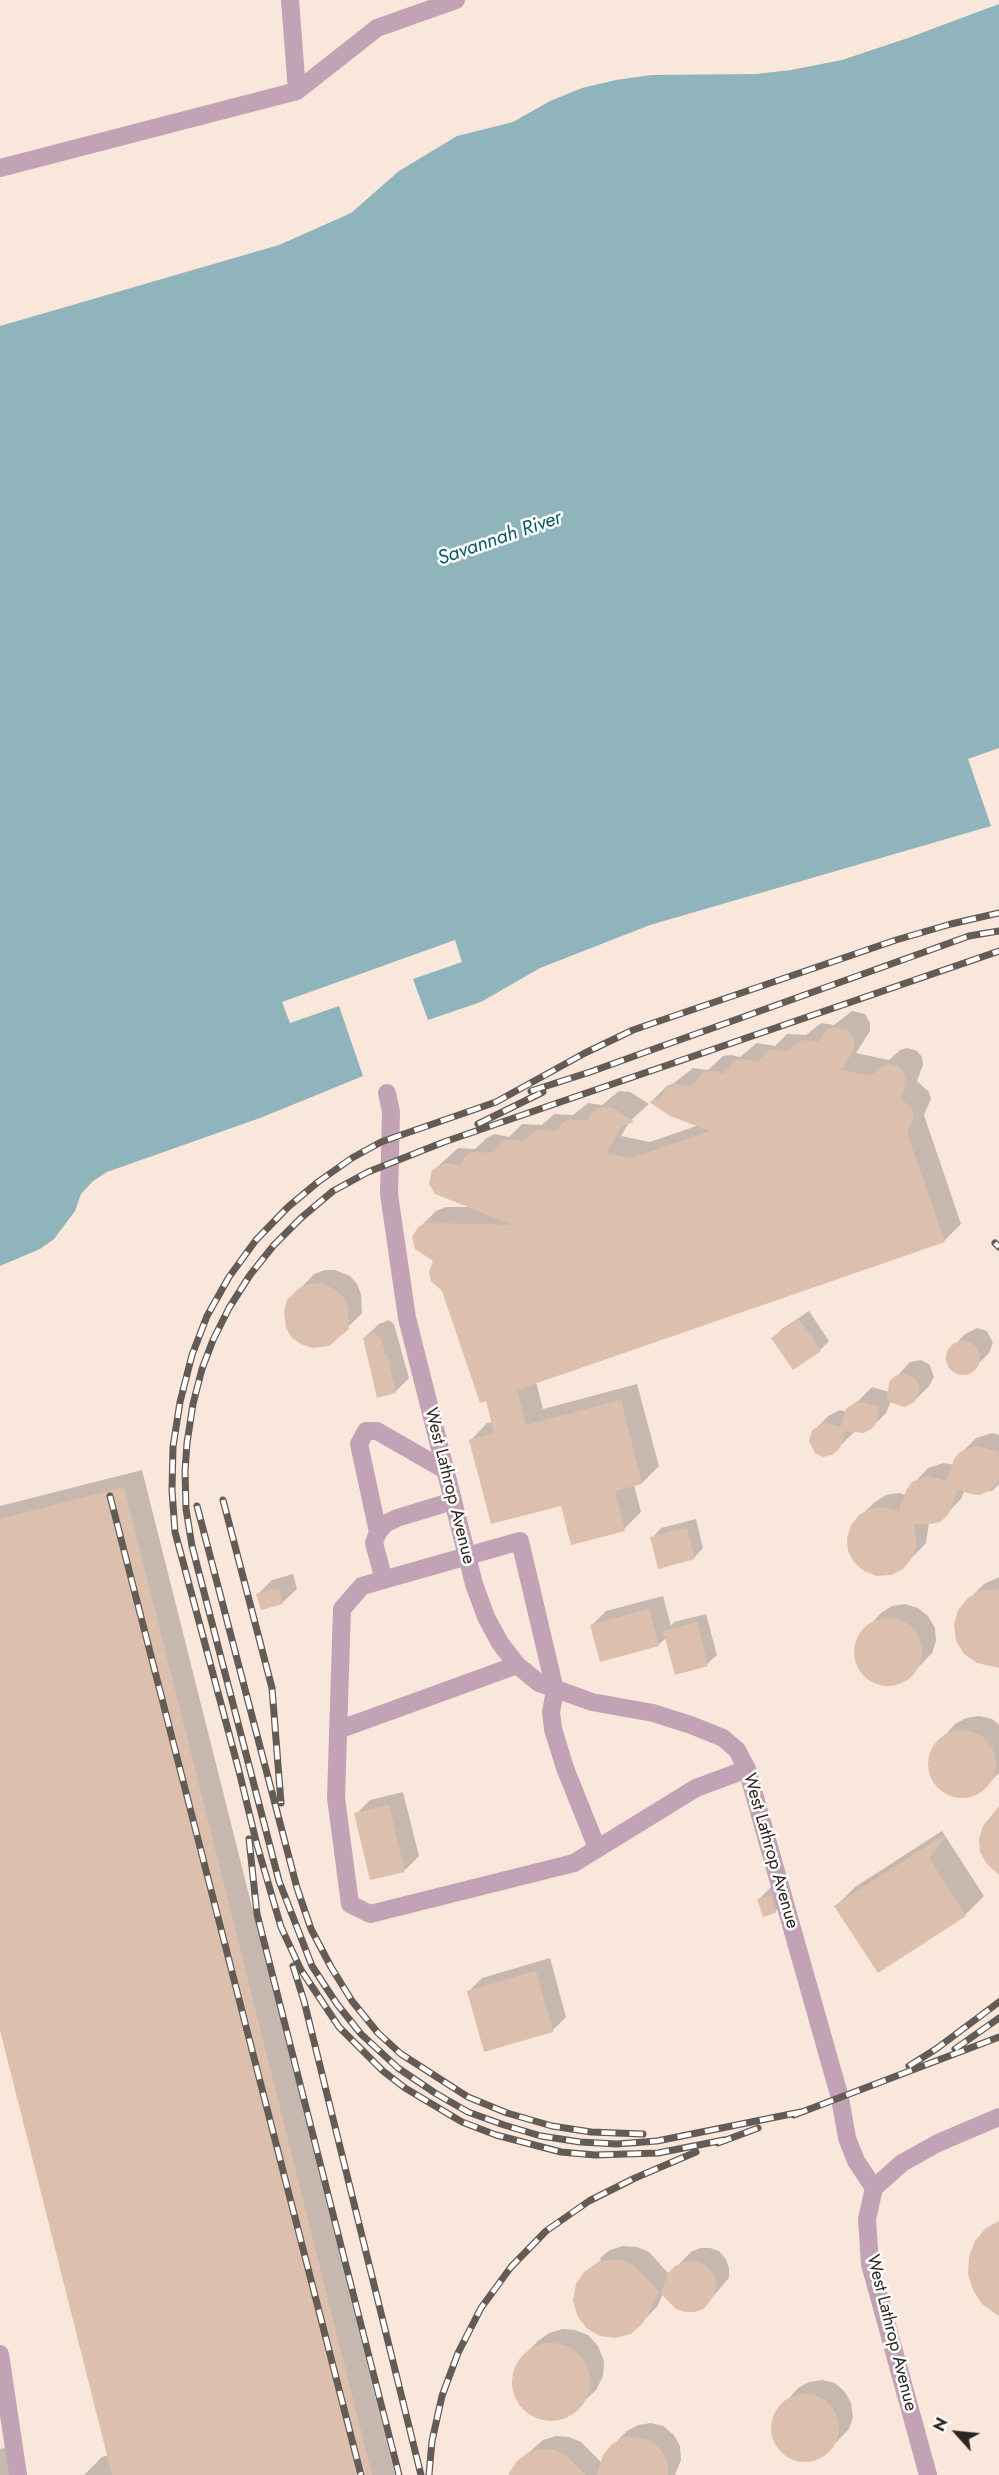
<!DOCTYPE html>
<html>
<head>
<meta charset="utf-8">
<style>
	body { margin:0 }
	#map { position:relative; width:999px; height:2475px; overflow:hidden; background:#f9e7db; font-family:Jost,sans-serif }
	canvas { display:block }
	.north { position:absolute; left:927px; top:2403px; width:60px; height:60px; -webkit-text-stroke:4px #fff; paint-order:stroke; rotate:297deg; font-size:16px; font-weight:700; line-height:24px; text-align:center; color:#2c2622 }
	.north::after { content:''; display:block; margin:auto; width:21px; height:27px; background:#2c2622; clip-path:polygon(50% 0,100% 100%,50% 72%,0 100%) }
</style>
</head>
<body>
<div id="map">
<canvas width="999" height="2475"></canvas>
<div class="north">N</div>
</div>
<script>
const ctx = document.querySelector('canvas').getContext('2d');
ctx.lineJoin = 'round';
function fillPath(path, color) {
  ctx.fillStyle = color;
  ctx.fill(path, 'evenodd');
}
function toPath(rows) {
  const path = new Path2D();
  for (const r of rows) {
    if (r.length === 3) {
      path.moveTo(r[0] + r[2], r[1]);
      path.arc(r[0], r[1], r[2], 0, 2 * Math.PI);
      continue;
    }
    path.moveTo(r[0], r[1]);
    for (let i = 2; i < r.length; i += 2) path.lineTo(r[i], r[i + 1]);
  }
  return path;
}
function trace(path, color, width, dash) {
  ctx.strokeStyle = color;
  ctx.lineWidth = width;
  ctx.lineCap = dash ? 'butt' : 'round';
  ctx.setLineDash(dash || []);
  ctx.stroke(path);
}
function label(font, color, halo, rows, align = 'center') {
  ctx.font = font + ' Jost,sans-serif';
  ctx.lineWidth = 5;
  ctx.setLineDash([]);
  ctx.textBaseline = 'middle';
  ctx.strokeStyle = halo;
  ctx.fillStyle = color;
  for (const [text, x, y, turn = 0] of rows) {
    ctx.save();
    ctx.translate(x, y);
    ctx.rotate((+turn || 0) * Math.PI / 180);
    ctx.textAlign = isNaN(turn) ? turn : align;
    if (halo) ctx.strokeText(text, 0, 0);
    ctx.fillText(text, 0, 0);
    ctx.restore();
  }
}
fillPath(toPath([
	[999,4,999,748,968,759,991,826,650,925,540,968,481,1002,428,1020,413,979,462,962,455,940,282,1002,290,1023,339,1006,363,1076,260,1118,107,1172,93,1181,81,1194,75,1211,54,1239,40,1249,0,1266,0,326,279,245,351,213,399,171,457,136,513,122,550,101,582,88,616,80,651,75,756,74,791,70,842,60,908,38]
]), '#8fb4bb');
fillPath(toPath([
	[852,1011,865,1014,870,1023,870,1031,856,1053,889,1060,900,1050,907,1048,917,1051,922,1057,923,1065,917,1081,929,1092,931,1099,924,1115,961,1224,944,1241,536,1382,543,1409,637,1384,659,1466,642,1483,634,1485,641,1512,624,1529,562,1504,471,1440,487,1423,493,1422,487,1399,434,1260,419,1228,436,1211,446,1207,472,1207,433,1171,458,1148,475,1149,488,1137,495,1134,509,1137,522,1124,542,1125,554,1114,573,1115,588,1103,602,1105,619,1091,630,1092,649,1104,630,1121,621,1136,650,1142,699,1125,651,1102,667,1086,674,1083,693,1068,708,1070,723,1056,731,1055,740,1057,757,1043,775,1046,787,1034,806,1035,821,1023,834,1025],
	[325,1270,335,1270,350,1276,357,1284,361,1294,362,1313,348,1327,300,1289,314,1274],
	[809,1311,829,1341,820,1350,773,1338,782,1329],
	[389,1320,394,1324,409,1378,395,1392,364,1338,379,1324],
	[977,1328,987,1331,993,1343,989,1353,975,1367,963,1373,953,1370,947,1359,951,1349,965,1334],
	[921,1360,930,1365,934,1377,929,1386,914,1401,891,1401,886,1413,871,1428,854,1432,839,1447,814,1431,828,1416,840,1410,847,1412,872,1387,889,1392,896,1377,910,1362],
	[992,1433,999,1435,999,1484,992,1491,965,1490,961,1499,947,1513,929,1523,926,1543,902,1568,860,1516,875,1502,886,1495,899,1493,906,1495,914,1483,928,1468,944,1463,954,1465,961,1453,976,1438],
	[142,1470,395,2475,84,2475,102,2457,109,2455,0,2024,0,1506],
	[696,1519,703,1548,694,1558,652,1538,661,1528],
	[293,1574,297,1589,282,1603,258,1594,272,1580],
	[999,1577,999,1663,969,1599,984,1584],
	[663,1596,671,1626,674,1622,706,1614,717,1655,707,1664,667,1637,658,1645,592,1625,606,1611],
	[905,1604,918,1608,928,1616,935,1628,936,1641,932,1653,908,1678,897,1684,884,1685,871,1681,862,1672,856,1661,855,1649,859,1637,881,1613,892,1606],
	[979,1716,992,1719,999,1725,999,1773,982,1790,970,1796,957,1797,945,1792,935,1784,930,1773,929,1760,933,1749,955,1724,966,1718],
	[403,1792,419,1856,405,1870,356,1814,370,1800],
	[942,1831,984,1896,965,1915,836,1906,855,1887],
	[773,1885,789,1898,775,1912,759,1899],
	[550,1958,566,2017,552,2031,468,1992,482,1978],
	[623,2246,637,2247,649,2252,669,2274,691,2252,700,2248,710,2248,719,2251,726,2259,729,2268,729,2278,703,2308,663,2294,657,2307,642,2322,585,2273,601,2260,600,2258,610,2250],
	[562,2329,575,2330,588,2335,598,2346,604,2361,603,2376,596,2390,569,2415,554,2420,539,2418,526,2410,517,2398,513,2383,516,2367,523,2356,538,2341,549,2333],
	[822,2380,835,2383,845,2392,851,2403,853,2417,849,2429,825,2454,813,2460,800,2461,788,2457,778,2448,773,2437,772,2425,776,2413,798,2388,809,2382],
	[651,2423,663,2426,674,2435,680,2446,681,2460,675,2475,510,2475,517,2463,543,2440,556,2436,569,2437,581,2442,602,2463,612,2446,627,2431,638,2425],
	[7,2447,14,2475,0,2475,0,2449]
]), '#0003');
fillPath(toPath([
	[834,1027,848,1030,854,1040,854,1049,841,1070,871,1076,881,1067,889,1064,898,1066,904,1072,906,1083,901,1099,912,1109,914,1117,907,1133,945,1242,517,1390,526,1425,621,1400,642,1484,615,1491,625,1531,571,1545,561,1506,491,1524,469,1440,494,1433,486,1401,480,1403,442,1291,431,1281,429,1272,433,1261,415,1249,412,1237,418,1227,425,1223,514,1225,435,1194,429,1184,432,1170,445,1163,460,1166,465,1157,472,1152,492,1153,504,1140,524,1141,536,1130,556,1131,562,1123,570,1119,587,1121,591,1113,601,1107,613,1108,634,1122,622,1126,606,1153,632,1158,710,1131,670,1116,649,1102,661,1098,667,1088,675,1084,691,1087,704,1072,713,1071,724,1074,732,1064,739,1059,757,1062,769,1050,787,1051,803,1040,818,1042,826,1031],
	[321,1283,336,1290,344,1298,348,1308,349,1329,329,1346,312,1348,301,1344,292,1338,286,1328,284,1311,287,1300,299,1288,309,1284],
	[799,1319,821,1351,793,1370,771,1338],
	[374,1333,381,1338,385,1354,387,1354,396,1393,377,1398,363,1338],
	[963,1358,17],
	[903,1373,916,1379,920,1389,915,1402,904,1407,887,1401,889,1382,895,1376],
	[857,1401,878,1406,877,1419,874,1427,864,1433,845,1431,840,1448,832,1455,823,1457,815,1453,809,1441,812,1430,825,1423,841,1427,846,1409],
	[977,1446,999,1452,999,1481,987,1492,979,1495,970,1494,958,1489,948,1515,940,1522,931,1524,914,1524,916,1545,912,1558,903,1569,891,1575,877,1576,864,1571,854,1562,848,1551,847,1538,851,1525,859,1515,870,1509,884,1507,899,1511,907,1489,912,1482,929,1476,947,1481,954,1459,960,1452],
	[124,1487,372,2475,112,2475,0,2030,0,1519],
	[687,1528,695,1559,658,1569,650,1537],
	[279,1588,283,1604,261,1610,256,1594],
	[999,1589,999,1668,977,1663,964,1654,956,1641,954,1625,958,1610,968,1598,981,1591],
	[649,1609,659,1646,600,1662,590,1625],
	[888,1652,34],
	[697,1622,708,1666,675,1675,663,1631],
	[962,1764,34],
	[389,1805,405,1872,370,1880,354,1813],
	[999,1806,999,1875,986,1863,980,1852,979,1839,983,1826],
	[944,1835,946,1837,929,1858,966,1916,878,1973,834,1906],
	[771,1895,776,1913,763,1917,757,1899],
	[536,1971,553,2032,484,2052,467,1991],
	[999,2221,999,2316,982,2304,973,2290,968,2274,969,2257,975,2241,986,2228],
	[608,2260,622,2260,635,2266,659,2292,643,2323,631,2334,615,2338,600,2336,586,2328,577,2315,573,2300,576,2284,584,2272,595,2264],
	[695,2261,705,2265,713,2273,716,2283,715,2294,704,2309,695,2312,685,2312,676,2309,661,2294,668,2273,675,2266,684,2262],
	[551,2382,39],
	[805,2428,34],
	[636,2437,649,2440,660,2449,667,2461,668,2475,597,2475,603,2455,611,2445,622,2438],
	[541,2449,554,2450,567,2456,586,2475,508,2475,516,2462,527,2453]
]), '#dcc0ad');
trace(toPath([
	[297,91,377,28,456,0],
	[0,168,297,91,290,0],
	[387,1093,391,1112,389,1194,407,1318,474,1584,486,1617,500,1643,517,1665,539,1683,592,1702,653,1713,691,1725,723,1738,737,1750,747,1769,840,2098,847,2138,856,2161,874,2188,867,2219,870,2264,928,2475],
	[378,1532,359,1444,366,1431,377,1431,445,1470],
	[384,1580,374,1543,378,1532,385,1524,397,1518,453,1501],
	[338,1730,517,1665],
	[597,1848,565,1768,553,1729,551,1712,555,1690,520,1541,362,1586,342,1609,336,1798,350,1904,370,1914,574,1863,696,1788,747,1769],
	[874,2188,902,2163,938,2143,999,2117],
	[0,2354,18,2475]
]), '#c2a2b5', 18);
const rail = toPath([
	[531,1091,590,1072,969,936,999,931],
	[478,1124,543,1092],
	[995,1243,999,1247],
	[110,1496,361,2475],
	[223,1500,272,1688,281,1803],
	[197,1506,297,1888,311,1929,331,1967,352,2001,378,2033,401,2054,468,2097,507,2113,552,2126,591,2132,643,2134],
	[249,1839,257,1914,399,2475],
	[293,1966,304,2001,421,2475],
	[955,2049,999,2018],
	[909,2066,936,2049,999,2002],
	[801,2112,657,2141,617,2144,580,2142,541,2136,504,2125,468,2112,435,2093,398,2068,361,2034,337,2004,312,1966,279,1881,192,1546,186,1509,185,1471,187,1443,193,1404,202,1369,213,1340,229,1308,250,1275,274,1245,301,1218,333,1191,368,1172,444,1142,999,951],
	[794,2115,999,2037],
	[724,2140,658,2153,595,2155,561,2152,496,2135,462,2122,405,2088,383,2071,339,2027,301,1970,281,1927,257,1845,239,1771,175,1532,172,1490,173,1447,180,1402,192,1355,207,1316,229,1277,256,1240,288,1207,318,1182,352,1158,381,1142,496,1102,585,1053,633,1030,896,940,951,924,999,913],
	[718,2143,758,2128],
	[429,2475,432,2441,442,2396,458,2353,481,2308,511,2267,546,2231,589,2201,635,2178,696,2152]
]);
trace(rail, '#655b55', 7);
trace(rail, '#fff', 4.5, [14]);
label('18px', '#2c2622', '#fff', [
	["West Lathrop Avenue",449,1486,76],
	["West Lathrop Avenue",770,1851,74],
	["West Lathrop Avenue",891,2333,76]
]);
label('italic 20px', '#095a65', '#fff', [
	["Savannah River",500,539,-19]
]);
</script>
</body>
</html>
